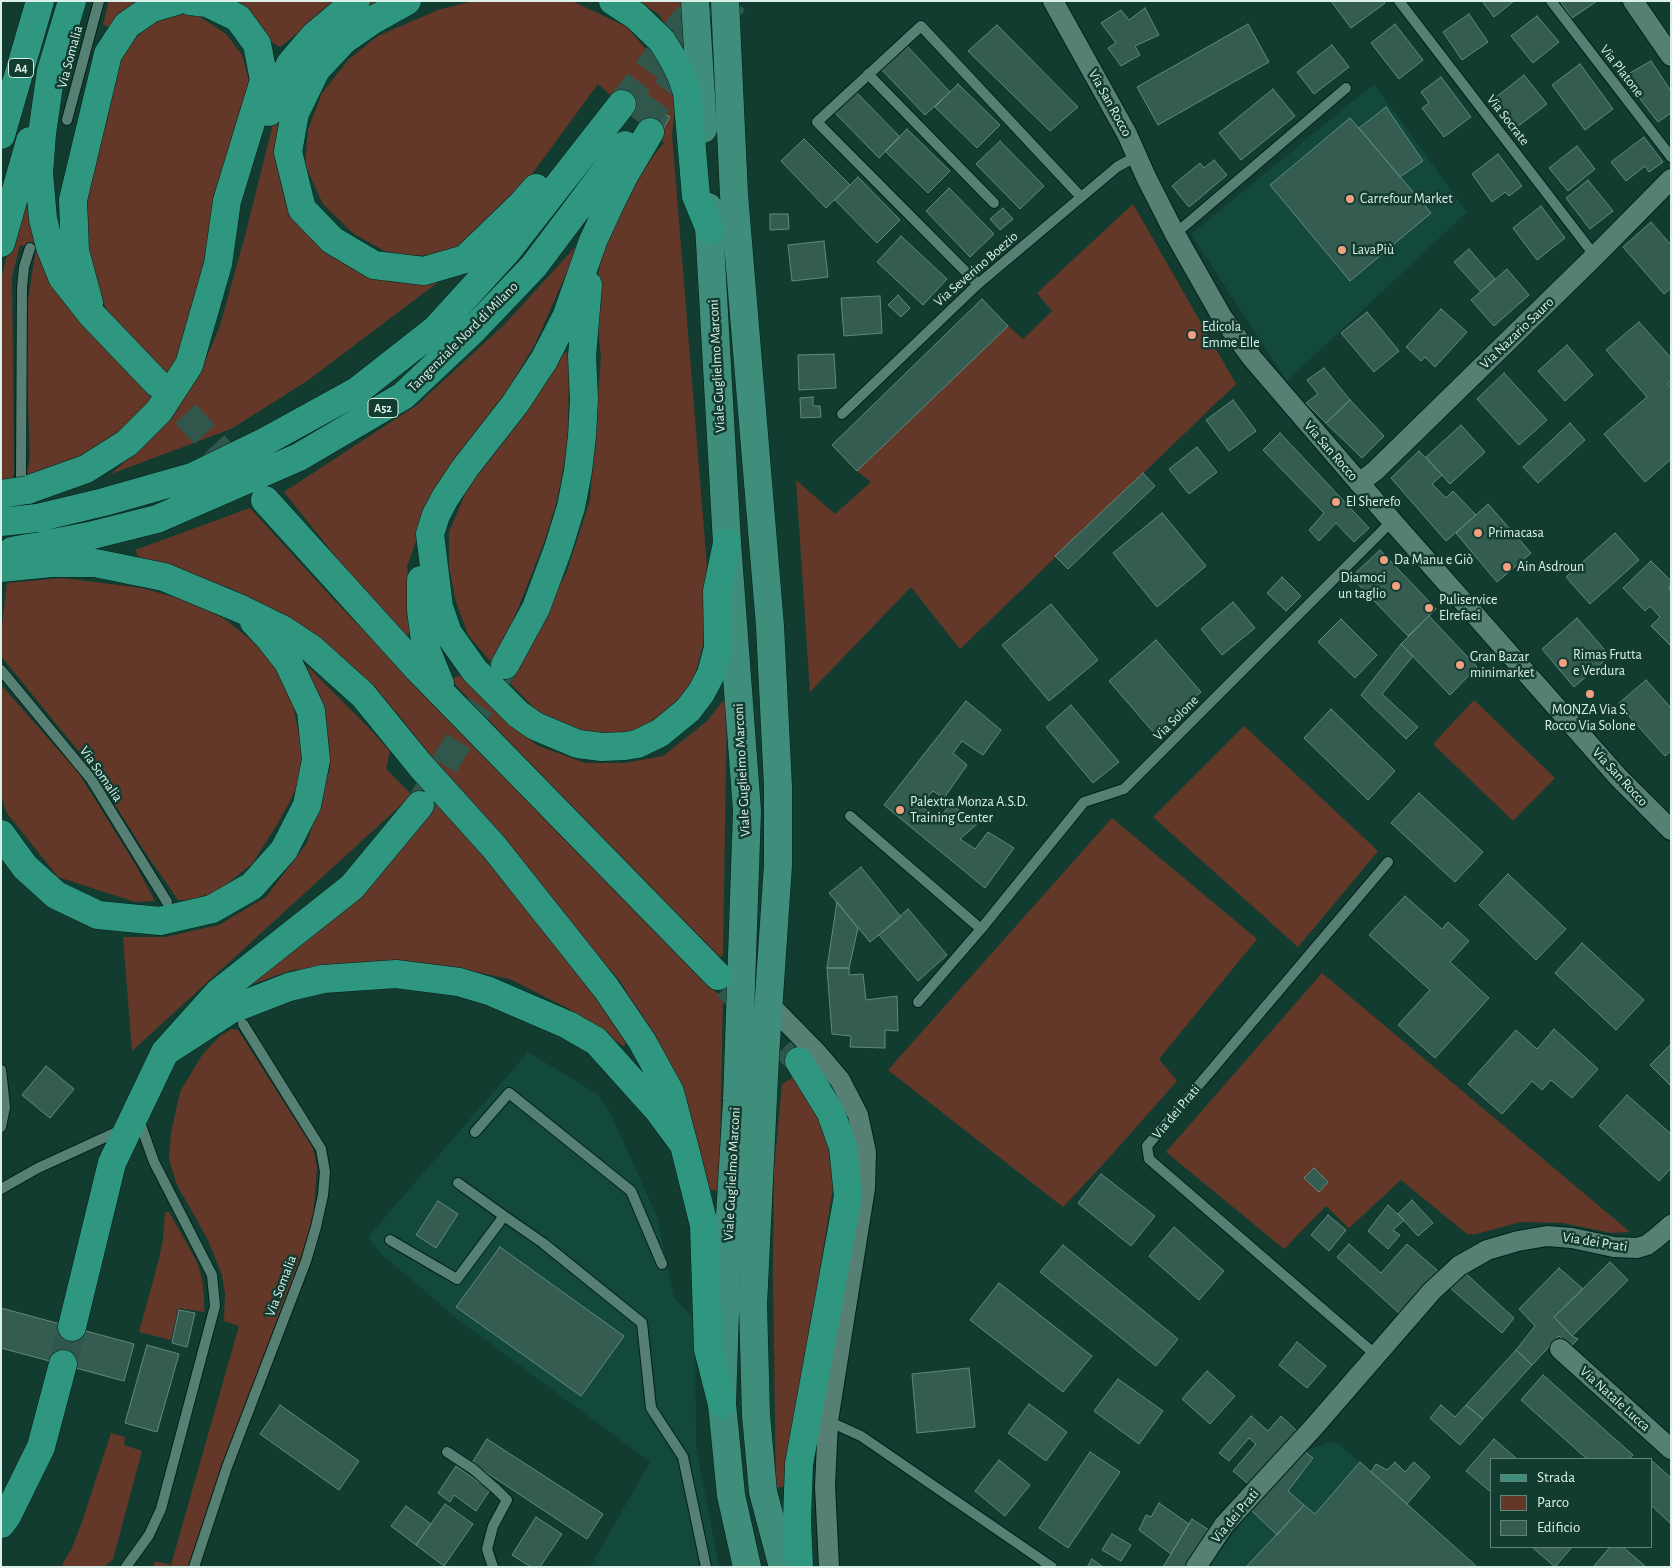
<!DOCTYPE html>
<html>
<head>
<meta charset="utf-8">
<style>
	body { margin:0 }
	#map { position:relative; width:1672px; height:1568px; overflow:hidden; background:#133c31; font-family:"Alegreya Sans",sans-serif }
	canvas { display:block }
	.frame { position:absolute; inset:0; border:2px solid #dbf0e9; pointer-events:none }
	.legend { position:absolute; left:1490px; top:1458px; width:162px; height:90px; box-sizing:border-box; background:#133c31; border:1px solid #63847b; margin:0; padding:6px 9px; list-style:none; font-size:15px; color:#dbf0e9 }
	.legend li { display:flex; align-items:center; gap:10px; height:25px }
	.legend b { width:25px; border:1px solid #63847b }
</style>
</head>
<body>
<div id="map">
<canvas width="1672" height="1568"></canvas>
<div class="frame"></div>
<ul class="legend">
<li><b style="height:6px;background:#3f8e7b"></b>Strada</li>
<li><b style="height:14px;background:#643828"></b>Parco</li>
<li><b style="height:14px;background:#345c51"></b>Edificio</li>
</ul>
</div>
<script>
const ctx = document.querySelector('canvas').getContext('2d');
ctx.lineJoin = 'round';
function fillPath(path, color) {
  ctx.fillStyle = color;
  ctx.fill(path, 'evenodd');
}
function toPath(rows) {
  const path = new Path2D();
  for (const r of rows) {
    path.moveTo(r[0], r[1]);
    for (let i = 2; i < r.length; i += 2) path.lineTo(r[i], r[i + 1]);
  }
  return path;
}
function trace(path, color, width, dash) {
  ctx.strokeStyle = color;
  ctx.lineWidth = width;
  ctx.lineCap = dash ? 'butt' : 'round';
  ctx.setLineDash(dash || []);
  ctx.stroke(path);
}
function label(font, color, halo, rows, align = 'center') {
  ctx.font = font + ' "Alegreya Sans",sans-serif';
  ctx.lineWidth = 5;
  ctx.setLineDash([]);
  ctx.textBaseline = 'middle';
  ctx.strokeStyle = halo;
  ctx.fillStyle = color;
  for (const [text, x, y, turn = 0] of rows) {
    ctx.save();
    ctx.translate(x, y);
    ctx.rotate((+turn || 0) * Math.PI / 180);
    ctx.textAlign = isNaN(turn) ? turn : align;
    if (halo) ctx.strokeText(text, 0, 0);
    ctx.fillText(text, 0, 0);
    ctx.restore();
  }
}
fillPath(toPath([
	[1374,84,1467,212,1287,381,1191,234],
	[528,1052,597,1094,610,1112,657,1217,674,1298,695,1319,696,1447,719,1567,590,1567,650,1462,455,1317,380,1253,368,1237],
	[1335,1441,1360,1462,1477,1567,1208,1567,1251,1510,1304,1451]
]), '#13483c');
fillPath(toPath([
	[109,1,138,1,110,28,103,24],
	[229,1,339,1,280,47,268,40],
	[373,1,394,1,358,21,321,51,290,98,278,144,285,190,303,227,348,263,392,277,437,283,307,381,231,429,111,474,157,432,180,403,200,373,220,326,245,236,273,124,290,79,315,45,362,6],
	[473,1,572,1,627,27,667,74,675,105,672,135,707,567,707,629,693,683,667,715,637,732,594,743,539,713,511,684,567,571,590,500,601,357,595,293,604,242,646,165,664,143,598,84,488,234,455,255,394,256,354,234,323,204,305,165,308,130,322,93,349,59,378,36,438,10],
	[636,1,681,1,684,61,659,14],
	[178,14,197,15,226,34,242,55,251,88,219,218,169,385,122,334,103,303,86,252,83,207,113,85,123,55,134,40,148,26],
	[21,192,29,195,71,309,101,344,157,404,125,434,25,485,30,458,26,341,28,300,36,249,20,245,12,277,14,472,11,486,1,487,1,280],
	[1133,204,1236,384,960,649,911,587,810,692,796,480,835,514,871,482,857,471,1008,326,1023,339,1052,311,1037,293],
	[580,242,536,342,507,391,438,482,407,566,414,632,401,638,284,492,417,405,504,325],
	[569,351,568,443,557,500,545,540,523,596,509,630,492,663,468,635,456,601,449,568,449,532,466,492,483,464,547,379,563,354],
	[250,508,334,600,723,999,719,1191,707,1189,677,1077,620,981,453,786,398,714,308,629,230,588,140,560,135,550],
	[63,578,142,588,184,600,223,618,265,651,291,694,302,750,299,784,278,823,252,864,215,893,188,900,178,900,143,849,89,764,1,656,1,634,7,583],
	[306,665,367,726,390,751,386,769,412,795,132,1051,123,937,165,937,219,925,266,897,307,843,330,768,326,717],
	[461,675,536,745,585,763,625,763,663,756,707,721,727,696,723,956,713,958,450,679],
	[1,685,78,772,135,864,155,901,135,902,58,877,6,812,1,795],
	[1474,700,1555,778,1513,821,1433,744],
	[1244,726,1378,851,1298,947,1153,817],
	[436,800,441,804,497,874,566,955,628,1042,623,1046,569,1009,510,979,447,966,368,962,292,970,236,990,420,818],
	[1112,818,1257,939,1159,1059,1177,1081,1107,1160,1063,1207,888,1070],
	[1322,973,1630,1232,1611,1233,1563,1223,1521,1222,1476,1234,1467,1234,1401,1180,1349,1228,1326,1206,1284,1249,1166,1152],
	[232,1029,238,1030,313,1148,317,1167,313,1219,304,1249,220,1472,192,1567,153,1567,155,1561,171,1565,239,1326,224,1321,225,1294,222,1275,208,1240,177,1185,169,1160,171,1133,180,1092,202,1055,220,1036],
	[795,1076,826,1131,833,1188,802,1379,788,1486,776,1488,773,1273,774,1170,782,1084],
	[165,1212,169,1212,197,1262,202,1279,204,1296,204,1312,178,1308,171,1340,139,1332,159,1259,163,1240],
	[111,1433,125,1437,124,1445,142,1451,113,1559,104,1567,61,1567,72,1548,81,1525]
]), '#643828');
const building = toPath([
	[1331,1,1383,1,1385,3,1351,28,1331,1],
	[1482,1,1514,1,1494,17,1482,1],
	[1560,1,1597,1,1572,18,1560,1],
	[1145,8,1159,35,1135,46,1140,55,1121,66,1108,48,1116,43,1101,23,1121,10,1129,20,1145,8],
	[1469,14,1488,42,1462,60,1443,32,1469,14],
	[1537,16,1559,42,1533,63,1511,36,1537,16],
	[1248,24,1269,62,1158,125,1137,87,1248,24],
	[1395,24,1423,60,1399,79,1371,43,1395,24],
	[997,25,1078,107,1050,131,968,51,997,25],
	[1332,45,1349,67,1314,94,1297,72,1332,45],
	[907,46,950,92,925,115,881,69,907,46],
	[1651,61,1671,91,1671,113,1658,122,1623,77,1651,61],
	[1580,64,1613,109,1585,130,1552,85,1580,64],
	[1524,75,1547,104,1517,127,1495,98,1524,75],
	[1441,77,1471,117,1444,137,1422,108,1429,103,1421,92,1441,77],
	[958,84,1000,125,977,148,935,107,958,84],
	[1273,89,1295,116,1241,160,1219,133,1273,89],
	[856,92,900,137,879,158,835,113,856,92],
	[650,106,670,117,663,129,644,118,650,106],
	[1386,107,1423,161,1400,177,1359,128,1386,107],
	[1350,118,1431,213,1350,281,1270,185,1350,118],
	[907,129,950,171,928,193,885,151,907,129],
	[1644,137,1663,162,1649,172,1645,166,1626,181,1611,162,1644,137],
	[804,139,850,185,826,208,781,161,804,139],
	[1000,141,1044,186,1020,209,976,164,1000,141],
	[1577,146,1595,169,1568,191,1549,168,1577,146],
	[1498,154,1522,186,1509,196,1505,192,1492,202,1472,174,1498,154],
	[1214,160,1227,175,1189,207,1172,186,1200,163,1204,168,1214,160],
	[858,177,900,220,877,243,835,200,858,177],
	[1588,180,1613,211,1590,229,1566,198,1588,180],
	[949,188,994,234,970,257,926,211,949,188],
	[1541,206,1565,238,1537,260,1513,228,1541,206],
	[1003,208,1013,219,1000,230,990,219,1003,208],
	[770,214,788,214,789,229,770,230,770,214],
	[1651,222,1671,245,1671,288,1664,294,1623,247,1651,222],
	[901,236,947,279,923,305,877,262,901,236],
	[824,241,828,277,792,281,788,245,824,241],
	[1469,249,1495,279,1481,292,1454,262,1469,249],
	[1507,269,1529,295,1494,326,1471,300,1507,269],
	[898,295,910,308,901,317,888,305,898,295],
	[880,296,882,333,844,336,841,298,880,296],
	[982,299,1008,326,857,471,832,445,982,299],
	[1441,309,1467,332,1435,367,1425,357,1421,361,1406,347,1441,309],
	[1367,312,1399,351,1374,372,1341,333,1367,312],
	[1639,322,1671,358,1671,381,1667,384,1671,387,1671,459,1645,482,1604,434,1647,397,1606,350,1639,322],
	[1567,345,1593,375,1565,401,1538,371,1567,345],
	[834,354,836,388,799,390,798,355,834,354],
	[1324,368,1350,400,1326,423,1306,403,1318,394,1307,380,1324,368],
	[1504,373,1547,420,1519,445,1477,399,1504,373],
	[813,397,813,406,820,406,821,417,801,418,800,398,813,397],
	[1233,400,1256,431,1229,451,1206,420,1233,400],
	[1350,400,1384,436,1362,458,1326,423,1350,400],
	[1570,423,1585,440,1538,483,1523,467,1570,423],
	[1461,425,1485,452,1450,484,1426,457,1461,425],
	[1280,433,1369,528,1354,542,1336,523,1319,541,1309,530,1324,513,1263,450,1280,433],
	[1197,447,1217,472,1189,494,1169,469,1197,447],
	[1419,451,1442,475,1432,484,1446,498,1453,491,1476,515,1446,541,1391,478,1419,451],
	[1143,473,1155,486,1068,569,1055,556,1143,473],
	[1488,504,1531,553,1497,582,1456,533,1488,504],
	[1162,513,1206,566,1157,607,1113,553,1162,513],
	[1615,533,1639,560,1590,604,1566,577,1615,533],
	[1380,550,1436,609,1408,636,1351,577,1380,550],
	[1651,561,1671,581,1669,589,1671,591,1671,646,1651,626,1660,617,1650,606,1645,611,1623,588,1651,561],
	[1282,577,1301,596,1286,611,1267,593,1282,577],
	[1233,602,1255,628,1222,655,1201,629,1233,602],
	[1051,604,1098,660,1049,701,1002,645,1051,604],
	[1429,616,1477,667,1450,695,1401,644,1429,616],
	[1577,618,1610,656,1574,687,1542,649,1577,618],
	[1341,619,1377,655,1355,678,1318,642,1341,619],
	[1156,640,1201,692,1154,733,1109,681,1156,640],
	[1401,644,1413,656,1382,694,1418,727,1406,739,1361,695,1401,644],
	[1646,680,1671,708,1671,751,1665,756,1618,704,1646,680],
	[966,701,1001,730,983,755,962,741,953,753,967,765,944,798,933,791,920,805,938,819,951,804,977,824,960,839,975,849,988,832,1014,848,985,888,884,805,966,701],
	[1071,705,1119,762,1093,783,1046,727,1071,705],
	[1331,709,1395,771,1368,800,1304,738,1331,709],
	[1419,793,1483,852,1455,882,1391,823,1419,793],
	[861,867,901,917,870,942,829,893,861,867],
	[1508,874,1566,929,1536,960,1479,905,1508,874],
	[1405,896,1442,929,1448,922,1469,941,1450,962,1489,998,1435,1058,1398,1025,1430,990,1369,935,1405,896],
	[837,902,858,928,849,968,827,968,837,902],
	[908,909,947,955,918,981,879,935,908,909],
	[1582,943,1644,1000,1616,1030,1555,973,1582,943],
	[827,968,849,968,849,975,863,974,866,1000,897,996,898,1031,885,1030,885,1048,850,1047,851,1036,832,1034,827,968],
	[1554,1029,1598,1069,1572,1098,1551,1080,1542,1090,1532,1081,1502,1114,1468,1084,1516,1030,1537,1049,1554,1029],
	[1671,1044,1671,1086,1650,1065,1671,1044],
	[46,1066,74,1089,50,1118,22,1095,46,1066],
	[1627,1095,1671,1134,1671,1168,1659,1181,1599,1126,1627,1095],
	[1314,1168,1328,1182,1319,1192,1304,1178,1314,1168],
	[1101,1174,1155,1216,1131,1246,1078,1203,1101,1174],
	[1412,1200,1433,1223,1418,1236,1398,1214,1412,1200],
	[438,1201,458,1214,436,1248,416,1235,438,1201],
	[1388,1205,1404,1220,1393,1230,1400,1235,1388,1249,1368,1231,1388,1205],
	[1328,1215,1346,1230,1329,1251,1311,1235,1328,1215],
	[1174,1227,1224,1271,1199,1300,1149,1256,1174,1227],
	[1349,1244,1381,1273,1407,1244,1438,1271,1400,1314,1337,1257,1349,1244],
	[1063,1245,1178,1339,1156,1366,1040,1272,1063,1245],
	[500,1247,624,1336,581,1396,456,1307,500,1247],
	[1610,1262,1628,1280,1572,1336,1554,1317,1610,1262],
	[1559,1268,1583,1289,1554,1317,1572,1336,1578,1339,1570,1347,1559,1336,1532,1365,1516,1350,1535,1326,1519,1309,1559,1268],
	[1463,1271,1514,1318,1502,1333,1449,1287,1463,1271],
	[999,1283,1092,1356,1063,1392,970,1320,999,1283],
	[1,1308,134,1344,124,1381,1,1348,1,1308],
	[179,1310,195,1313,187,1347,172,1343,179,1310],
	[1297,1342,1326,1366,1307,1388,1279,1365,1297,1342],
	[147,1345,179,1354,157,1432,125,1423,147,1345],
	[1516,1350,1532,1365,1483,1419,1466,1405,1516,1350],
	[969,1368,975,1427,917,1433,912,1374,969,1368],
	[1207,1371,1235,1396,1210,1424,1182,1399,1207,1371],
	[1543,1375,1633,1455,1629,1459,1587,1459,1521,1400,1543,1375],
	[1118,1379,1163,1411,1139,1444,1094,1411,1118,1379],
	[1029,1404,1067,1432,1046,1461,1008,1433,1029,1404],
	[280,1405,359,1461,339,1490,260,1434,280,1405],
	[1441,1405,1455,1417,1466,1405,1483,1419,1460,1445,1430,1418,1441,1405],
	[1251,1416,1268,1431,1281,1416,1298,1432,1252,1487,1233,1471,1256,1444,1249,1438,1229,1461,1219,1453,1251,1416],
	[487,1439,603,1514,587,1539,472,1463,487,1439],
	[1494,1439,1517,1459,1491,1459,1491,1492,1466,1471,1494,1439],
	[1304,1451,1313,1458,1288,1491,1304,1505,1277,1535,1251,1510,1304,1451],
	[1090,1452,1120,1472,1068,1548,1039,1528,1090,1452],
	[999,1460,1030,1485,1005,1516,975,1491,999,1460],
	[1651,1460,1671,1478,1671,1524,1651,1505,1651,1460],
	[1360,1462,1407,1504,1475,1565,1474,1567,1246,1567,1304,1505,1315,1514,1360,1462],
	[1395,1462,1405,1472,1414,1462,1430,1477,1407,1504,1371,1472,1376,1464,1387,1470,1395,1462],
	[456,1466,490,1490,476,1511,454,1495,450,1502,438,1493,456,1466],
	[1159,1503,1189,1524,1171,1554,1139,1530,1146,1515,1151,1517,1159,1503],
	[445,1504,473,1524,444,1566,416,1545,445,1504],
	[406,1506,431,1524,416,1545,391,1526,406,1506],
	[536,1517,562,1534,540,1567,531,1567,512,1555,536,1517],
	[1192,1519,1212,1532,1189,1567,1163,1567,1192,1519],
	[1112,1534,1131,1545,1121,1561,1102,1550,1112,1534],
	[1532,1547,1572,1547,1555,1567,1532,1547],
	[1610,1547,1623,1547,1646,1567,1593,1567,1610,1547],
	[1092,1559,1103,1567,1087,1567,1092,1559]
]);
fillPath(building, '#345c51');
trace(building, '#618a7e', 1);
trace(toPath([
	[622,104,699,1],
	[641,124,734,1],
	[157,383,244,477],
	[422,801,504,667],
	[727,986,799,1061],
	[63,1364,72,1327]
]), '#31574d', 28, [28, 14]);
const lane = toPath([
	[1399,1,1595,256],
	[1551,1,1671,157],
	[868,74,994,203],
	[67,120,99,1],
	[1175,234,1346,88],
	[978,284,817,122,921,26,1081,197],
	[842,414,978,284,1117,167,1137,156],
	[21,476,22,288,24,267,30,248],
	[1,670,91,779,167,902],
	[850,816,981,929],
	[918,1002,981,929,1084,802,1124,789,1392,521],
	[1,1070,5,1107,1,1127],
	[475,1132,509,1093,631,1191,662,1264],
	[458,1183,504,1216],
	[1,1189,38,1168,121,1130],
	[390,1240,457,1279,504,1216,543,1243,642,1323,651,1408,683,1457,706,1567],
	[1377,1356,1149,1159,1147,1146,1388,862],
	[828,1421,861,1436,1052,1567],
	[447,1452,473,1469,497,1490,507,1500,493,1526,487,1549,493,1567],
	[126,1567,149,1535,161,1509,215,1306,212,1275,154,1162,139,1120],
	[194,1567,227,1467,306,1261,316,1227,323,1195,325,1172,321,1149,243,1024]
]);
const street = toPath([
	[1053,1,1127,134,1146,177,1175,234,1222,317,1252,358,1392,521,1619,778,1671,830],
	[1633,1,1671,56],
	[1359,483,1375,471,1595,256,1671,179],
	[770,1005,817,1053,840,1080,858,1115,866,1152,865,1188,828,1421,825,1486,829,1567],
	[1560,1349,1671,1449],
	[1196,1567,1224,1525,1313,1428,1432,1291,1459,1266,1487,1250,1518,1241,1547,1236,1572,1238,1614,1247,1637,1248,1647,1245,1655,1239,1671,1225]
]);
const primary = toPath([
	[695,1,703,129],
	[725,1,734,195,770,626,778,787,778,865,765,1056,753,1305,756,1415,763,1492,783,1567],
	[708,207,727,543,747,811,737,1101,726,1281,722,1404,731,1495,747,1567]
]);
const highway = toPath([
	[72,1,51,71,42,134,39,173,43,219,50,247,62,277,92,315,157,383],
	[407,1,373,20,344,40,316,70,295,113,288,152,302,209,332,240,374,265,424,271,465,259,522,204,536,188],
	[613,1,636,16,662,41,673,59,681,75,687,92,696,196,710,230],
	[269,112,290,64,314,36,356,1],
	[650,132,624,176,611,202,593,241,567,315,544,360,515,404,465,468,445,498,436,515,430,534,439,607,448,633,475,671,518,714,535,726,578,744,602,747,625,746,637,744,660,733,688,710,701,693,711,674,718,648,717,591,727,543],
	[1,135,40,1],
	[1,243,30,141],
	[89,303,75,251,73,200,108,54,127,25,152,8,176,1],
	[27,490,86,469,127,443,159,411,189,365,218,264,227,201,264,80,257,44,238,18,207,3,190,1],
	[265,500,418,669,718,976],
	[37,518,104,502,192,477,266,441,357,391,436,329,507,251,622,104],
	[12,551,89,536,157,519,299,457,403,396,472,331,534,266,625,145],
	[1,568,51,563,95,563,164,577,241,609,282,629,312,649,363,695,420,765,494,847,606,988,642,1041,670,1092,684,1145],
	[421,580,421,610,426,649,440,684],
	[505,665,536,608,558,549,571,507,578,471,582,436,584,399,582,356,588,285],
	[1,834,25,867,56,895,98,915,160,921,212,909,252,886,284,850,307,805,316,760,311,711,288,662,270,639,254,622],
	[165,1052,230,1010,289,987,323,979,396,974,459,982,489,991,568,1025,596,1041,658,1110,684,1145,704,1225,708,1349,722,1404],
	[799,1061,831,1113,843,1147,848,1196,799,1464,797,1520,799,1567],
	[72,1327,112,1163,165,1052,218,993,352,887,420,805],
	[1,1524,7,1516,41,1447,63,1364]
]);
trace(lane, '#02211a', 12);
trace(street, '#02211a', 22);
trace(primary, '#02211a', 29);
trace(highway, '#02211a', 29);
trace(lane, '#578074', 10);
trace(street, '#578074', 20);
trace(primary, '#3f8e7b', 28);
trace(highway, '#2f977f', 28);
const highwayBridge = toPath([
	[1,494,27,490],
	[1,522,37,518]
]);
trace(highwayBridge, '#02211a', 29, []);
trace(highwayBridge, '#2f977f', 28);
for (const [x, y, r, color] of [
	[1350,199,5,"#f3a082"],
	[1342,250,5,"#f3a082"],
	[1192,335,5,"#f3a082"],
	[1336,502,5,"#f3a082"],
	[1478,533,5,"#f3a082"],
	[1384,560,5,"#f3a082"],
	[1507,567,5,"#f3a082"],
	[1396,586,5,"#f3a082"],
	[1429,608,5,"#f3a082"],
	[1563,663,5,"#f3a082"],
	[1460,665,5,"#f3a082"],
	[1590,694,5,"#f3a082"],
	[900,810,5,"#f3a082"]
]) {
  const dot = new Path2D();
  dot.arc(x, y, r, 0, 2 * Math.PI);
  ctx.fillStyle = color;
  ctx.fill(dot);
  trace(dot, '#133c31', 2);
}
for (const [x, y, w] of [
	[21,68,25],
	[383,408,30]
]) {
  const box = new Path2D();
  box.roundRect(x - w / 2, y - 9.5, w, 19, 4);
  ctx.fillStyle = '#133c31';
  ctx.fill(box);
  trace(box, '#dbf0e9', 1);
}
label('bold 12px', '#dbf0e9', null, [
	["A4",21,68],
	["A52",383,408]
]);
label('14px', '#dbf0e9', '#133c31', [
	["Via Somalia",70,57,-75],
	["Via Platone",1622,71,52],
	["Via San Rocco",1110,103,61],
	["Via Socrate",1508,120,52],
	["Via Severino Boezio",976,269,-41],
	["Via Nazario Sauro",1517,333,-44],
	["Tangenziale Nord di Milano",463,337,-45],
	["Viale Guglielmo Marconi",717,366,-93],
	["Via San Rocco",1331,451,49],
	["Via Solone",1176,718,-45],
	["Viale Guglielmo Marconi",742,770,-93],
	["Via Somalia",101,774,55],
	["Via San Rocco",1620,777,47],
	["Via dei Prati",1176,1112,-50],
	["Viale Guglielmo Marconi",732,1174,-87],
	["Via dei Prati",1595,1242,9],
	["Via Somalia",281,1286,-69],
	["Via Natale Lucca",1615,1399,42],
	["Via dei Prati",1235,1516,-50]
]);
label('14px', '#dbf0e9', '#133c31', [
	["Carrefour Market",1360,199],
	["LavaPiù",1352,250],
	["Edicola",1202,327],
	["Emme Elle",1202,343],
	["El Sherefo",1346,502],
	["Primacasa",1488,533],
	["Da Manu e Giò",1394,560],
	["Ain Asdroun",1517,567],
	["Diamoci",1386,578,"right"],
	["un taglio",1386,594,"right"],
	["Puliservice",1439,600],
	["Elrefaei",1439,616],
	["Rimas Frutta",1573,655],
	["e Verdura",1573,671],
	["Gran Bazar",1470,657],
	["minimarket",1470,673],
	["MONZA Via S.",1590,710,"center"],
	["Rocco Via Solone",1590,726,"center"],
	["Palextra Monza A.S.D.",910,802],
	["Training Center",910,818]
], 'left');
</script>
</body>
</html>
